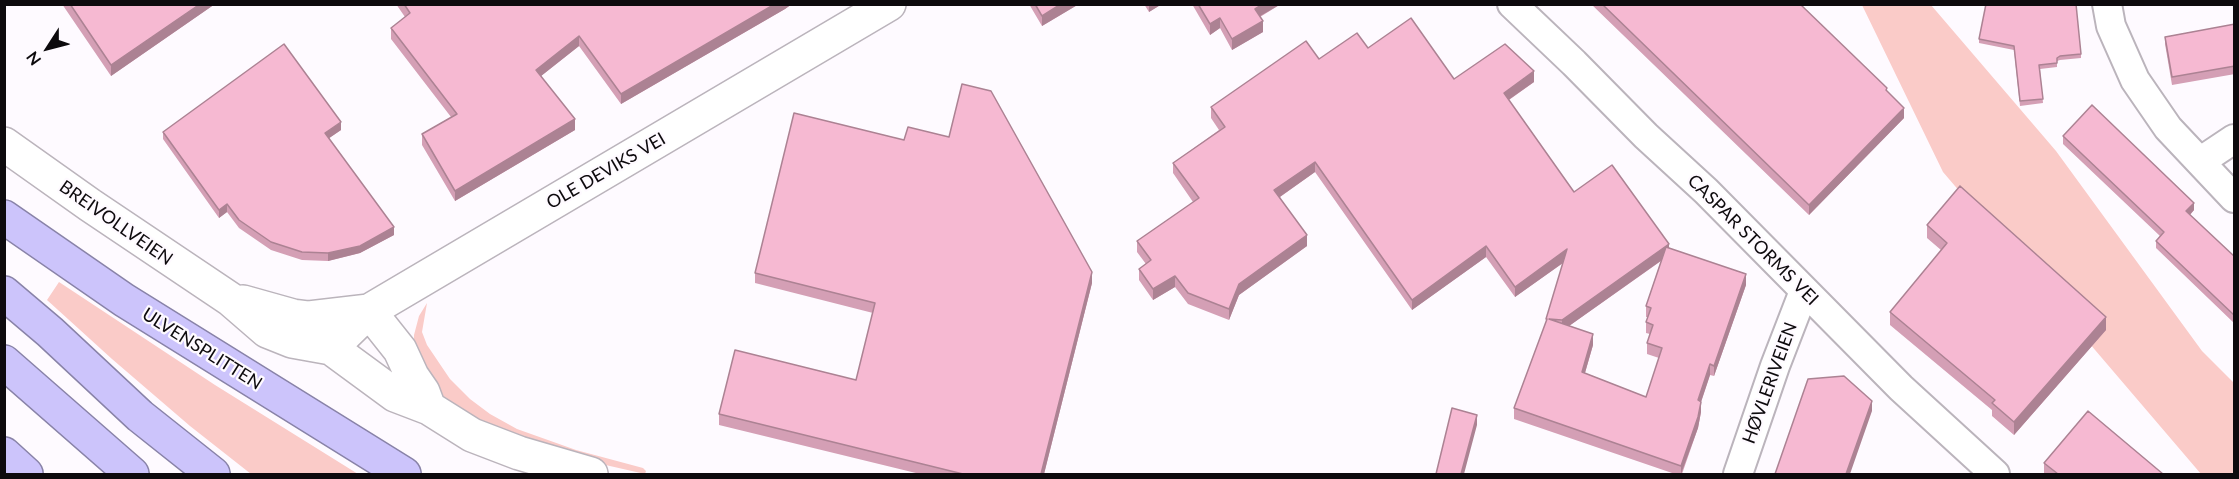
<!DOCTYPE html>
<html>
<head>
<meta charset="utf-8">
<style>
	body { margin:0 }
	#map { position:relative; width:2239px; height:479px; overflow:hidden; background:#fefaff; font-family:Lato,sans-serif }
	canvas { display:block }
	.frame { position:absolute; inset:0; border:6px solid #0d0a0d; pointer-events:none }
	.north { position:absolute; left:18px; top:18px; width:60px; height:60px; -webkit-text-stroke:4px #fefaff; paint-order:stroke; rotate:234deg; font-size:16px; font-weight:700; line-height:24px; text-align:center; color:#0d0a0d }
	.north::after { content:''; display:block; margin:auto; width:21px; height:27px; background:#0d0a0d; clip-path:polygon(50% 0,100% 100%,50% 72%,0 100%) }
</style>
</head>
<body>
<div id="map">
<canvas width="2239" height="479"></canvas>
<div class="frame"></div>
<div class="north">N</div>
</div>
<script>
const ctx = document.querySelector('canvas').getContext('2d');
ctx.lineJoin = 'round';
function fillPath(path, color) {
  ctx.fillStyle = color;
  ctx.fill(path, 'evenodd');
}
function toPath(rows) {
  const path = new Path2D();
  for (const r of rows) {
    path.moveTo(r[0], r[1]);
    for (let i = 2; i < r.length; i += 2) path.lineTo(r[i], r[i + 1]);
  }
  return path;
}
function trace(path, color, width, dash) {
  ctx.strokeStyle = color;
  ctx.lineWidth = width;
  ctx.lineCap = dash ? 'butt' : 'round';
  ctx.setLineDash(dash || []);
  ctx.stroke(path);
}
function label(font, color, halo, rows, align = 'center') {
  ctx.font = font + ' Lato,sans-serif';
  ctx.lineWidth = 4.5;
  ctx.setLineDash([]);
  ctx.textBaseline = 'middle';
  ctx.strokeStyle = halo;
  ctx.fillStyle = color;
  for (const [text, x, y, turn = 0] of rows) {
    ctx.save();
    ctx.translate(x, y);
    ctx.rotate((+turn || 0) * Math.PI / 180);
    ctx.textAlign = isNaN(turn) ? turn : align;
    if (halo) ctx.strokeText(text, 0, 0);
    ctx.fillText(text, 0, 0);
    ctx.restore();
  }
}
fillPath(toPath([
	[1862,5,1931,5,2056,151,2202,351,2234,383,2234,474,2201,474,1943,172],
	[59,282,215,385,358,474,251,474,190,426,112,359,47,300],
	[427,303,422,332,427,345,450,379,470,399,490,414,517,429,576,450,643,468,646,471,645,474,588,461,480,423,452,404,437,390,414,346,414,335,419,316]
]), '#facbc8');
const minor = toPath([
	[1512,4,1574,63,1646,136,1706,191,1901,388,1995,474],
	[2107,4,2111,26,2135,80,2168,128,2234,198],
	[2201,161,2234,139],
	[1738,474,1775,366,1804,291]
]);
const tertiary = toPath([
	[4,144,90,205,230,299,267,331,292,341,331,348,395,395,429,408,472,435,519,453,591,474],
	[243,302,293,316,309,318,369,311],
	[369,311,400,350,412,376,423,392,429,408],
	[331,348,369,311,889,4]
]);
const motorway = toPath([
	[4,217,124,300,404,474],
	[4,293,50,332,140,416,213,474],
	[4,362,132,474],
	[4,454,26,474]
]);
trace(minor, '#bbb4bc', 32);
trace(tertiary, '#bbb4bc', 36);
trace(motorway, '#8983a8', 36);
trace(minor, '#fff', 28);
trace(tertiary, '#fff', 33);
trace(motorway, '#ccc4fb', 33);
fillPath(toPath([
	[62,4,215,4,111,76],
	[396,4,792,4,785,9,621,104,579,46,541,76,575,130,455,201,422,145,422,134,451,117,391,39,391,28,405,17],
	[1029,4,1079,4,1042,26],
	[1144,4,1162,4,1149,12],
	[1192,4,1281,4,1260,17,1263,32,1232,50,1220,28,1210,35],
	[1591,4,1800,4,1887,91,1904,118,1809,215],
	[2235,24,2235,74,2172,85,2165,44,2165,37],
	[1979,39,2081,54,2081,58,2060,60,2057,61,2057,67,2040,69,2043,103,2020,106,2014,50,1979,43],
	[1368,48,1454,79,1534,82,1509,100,1574,192,1669,249,1746,285,1714,376,1710,375,1701,402,1701,412,1698,428,1682,474,1675,474,1514,419,1514,408,1546,323,1546,319,1563,263,1515,297,1486,257,1412,310,1315,172,1280,197,1307,246,1239,295,1229,320,1188,304,1175,287,1153,300,1139,280,1139,269,1146,264,1137,252,1137,241,1193,202,1173,173,1173,163,1219,130,1211,118,1211,107,1319,59],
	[1661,261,1646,306,1646,317,1648,317,1646,322,1646,333,1650,334,1647,343,1647,354,1659,358,1646,397,1585,373,1593,345,1569,326],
	[341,130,329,138,394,235,360,253,328,261,302,260,271,250,239,228,227,212,219,218,163,139,163,132],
	[2063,136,2194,210,2190,215,2235,257,2235,324,2156,248,2156,241,2160,236,2063,144],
	[1927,225,2106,330,2014,435,1992,416,1992,410,1890,325,1890,312,1941,250,1927,238],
	[755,273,1092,283,1044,474,920,474,719,425,719,414,856,380,873,313,755,283],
	[2044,463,2163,474,2044,474]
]), '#d49fb5');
fillPath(toPath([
	[200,4,215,4,111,76,111,65],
	[775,4,792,4,785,9,621,104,621,94],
	[1061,4,1079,4,1042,26,1042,16],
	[1149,4,1162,4,1149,12],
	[1263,4,1281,4,1255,19,1255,9],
	[1220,18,1220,28,1210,35,1210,24],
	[1263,21,1263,32,1232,50,1232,39],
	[579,36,579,46,536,80,536,70],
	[1534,71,1534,82,1504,103,1504,93],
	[1904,108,1904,118,1809,215,1809,205],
	[575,119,575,130,455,201,455,191],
	[341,122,341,130,325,141,325,133],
	[1315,162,1315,172,1274,201,1274,190],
	[2194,203,2194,210,2186,219,2186,211],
	[227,204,227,212,219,218,219,210],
	[394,227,394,235,360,253,328,261,328,253],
	[1307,235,1307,246,1239,295,1229,320,1229,309,1239,284],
	[1669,244,1669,255,1562,331,1562,320],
	[1486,246,1486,257,1412,310,1412,300],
	[1567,249,1567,260,1515,297,1515,287],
	[1092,272,1092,283,1044,474,1041,474],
	[1746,274,1746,285,1714,376,1714,366],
	[1175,276,1175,287,1153,300,1153,289],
	[2106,317,2106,330,2014,435,2014,422],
	[1593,334,1593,345,1582,383,1582,372],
	[1710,364,1710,375,1698,411,1698,400],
	[1872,401,1872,411,1850,474,1846,474],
	[1701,402,1701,412,1698,428,1681,474,1681,466],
	[1477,415,1477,425,1464,474,1461,474]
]), '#ac8293');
const building = toPath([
	[70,4,200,4,111,65,70,4],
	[404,4,775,4,621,94,579,36,536,70,575,119,455,191,422,134,457,114,391,28,410,13,404,4],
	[1035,4,1061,4,1042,16,1035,4],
	[1198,4,1263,4,1255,9,1263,21,1232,39,1220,18,1210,24,1198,4],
	[1602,4,1800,4,1887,88,1886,90,1904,108,1809,205,1602,4],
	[1986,4,2076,4,2081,54,2060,56,2057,58,2057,63,2039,65,2043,99,2020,101,2014,46,1979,39,1986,4],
	[1411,18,1454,79,1505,44,1534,71,1504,93,1574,192,1612,165,1669,244,1562,320,1549,319,1593,334,1582,372,1646,397,1662,348,1647,343,1653,325,1646,322,1651,308,1646,306,1666,247,1746,274,1714,366,1710,364,1698,400,1701,402,1698,417,1681,466,1514,408,1547,319,1546,319,1567,249,1515,287,1486,246,1412,300,1315,162,1274,190,1307,235,1239,284,1229,309,1188,293,1175,276,1153,289,1139,269,1151,260,1137,241,1199,198,1173,163,1225,127,1211,107,1306,41,1319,59,1357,33,1368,48,1411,18],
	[2235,24,2235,66,2172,77,2165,37,2235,24],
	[284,44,341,122,325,133,394,227,360,246,328,253,302,252,271,242,239,220,227,204,219,210,163,132,284,44],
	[962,84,991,91,1092,272,1041,474,963,474,719,414,735,350,856,380,875,303,755,273,794,113,904,140,908,127,949,137,962,84],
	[2092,105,2194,203,2186,211,2235,257,2235,316,2156,241,2164,232,2063,136,2092,105],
	[1960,186,2106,317,2014,422,1992,403,1995,400,1890,312,1947,243,1927,225,1960,186],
	[1844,376,1872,401,1846,474,1775,474,1808,379,1844,376],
	[1452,408,1477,415,1461,474,1436,474,1452,408],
	[2088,411,2163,474,2058,474,2044,463,2088,411]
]);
fillPath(building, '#f6b9d2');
trace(building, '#ac8293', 1.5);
label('18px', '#0d0a0d', '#fefaff', [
	["OLE DEVIKS VEI",606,171,-30],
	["BREIVOLLVEIEN",116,223,35],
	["CASPAR STORMS VEI",1753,240,45],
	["ULVENSPLITTEN",202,349,32],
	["HØVLERIVEIEN",1770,383,-70]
]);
</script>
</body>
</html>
